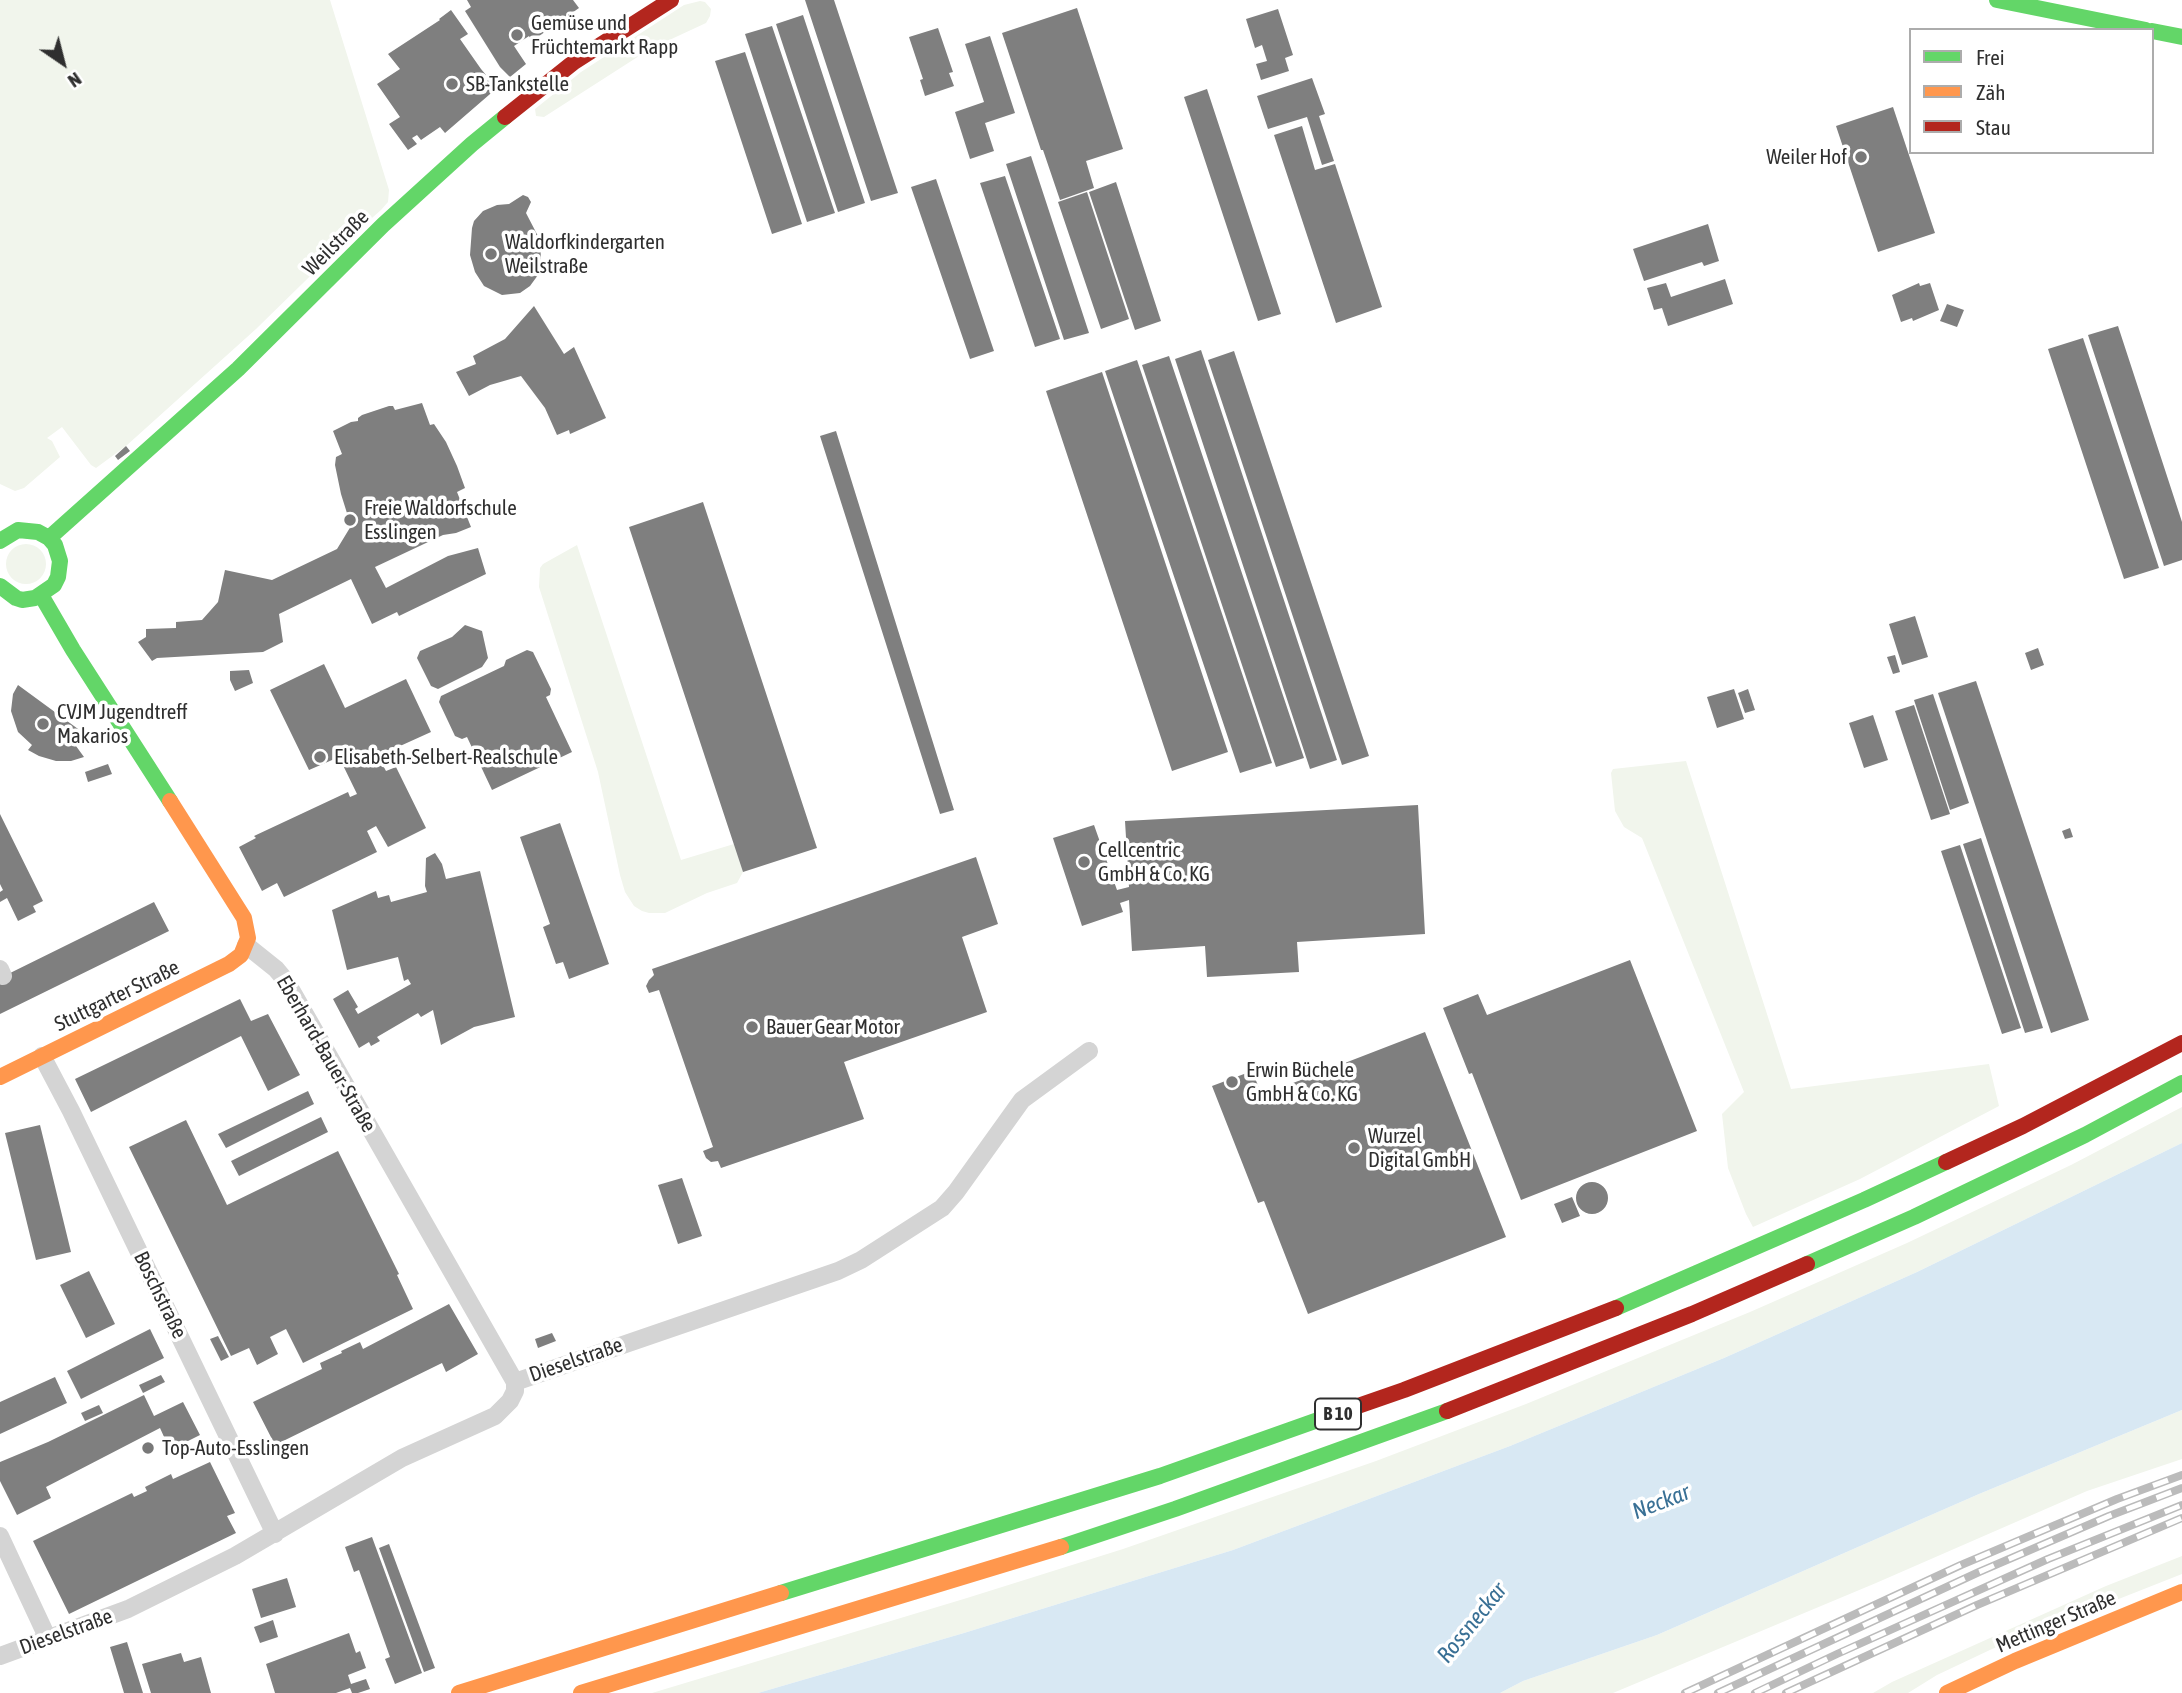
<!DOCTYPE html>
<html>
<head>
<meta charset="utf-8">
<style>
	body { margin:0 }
	#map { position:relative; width:2182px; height:1693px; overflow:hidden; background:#fff; font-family:"Asap Condensed",sans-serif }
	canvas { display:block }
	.legend { position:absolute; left:1909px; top:28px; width:245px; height:126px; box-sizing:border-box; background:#fff; border:2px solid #acacac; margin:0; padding:9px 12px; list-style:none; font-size:21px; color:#2f2f2f }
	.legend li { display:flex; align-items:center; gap:14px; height:35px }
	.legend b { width:35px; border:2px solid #acacac }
	.north { position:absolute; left:28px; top:28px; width:70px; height:70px; -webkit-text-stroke:5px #fff; paint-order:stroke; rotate:145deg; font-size:19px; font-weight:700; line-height:28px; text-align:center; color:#2f2f2f }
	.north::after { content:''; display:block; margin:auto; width:24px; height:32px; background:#2f2f2f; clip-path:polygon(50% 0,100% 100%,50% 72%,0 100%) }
</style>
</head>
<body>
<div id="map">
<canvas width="2182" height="1693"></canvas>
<ul class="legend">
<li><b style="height:9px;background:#63d668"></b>Frei</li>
<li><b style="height:9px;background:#ff974d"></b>Zäh</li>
<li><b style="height:9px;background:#b3261e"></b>Stau</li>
</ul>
<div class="north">N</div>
</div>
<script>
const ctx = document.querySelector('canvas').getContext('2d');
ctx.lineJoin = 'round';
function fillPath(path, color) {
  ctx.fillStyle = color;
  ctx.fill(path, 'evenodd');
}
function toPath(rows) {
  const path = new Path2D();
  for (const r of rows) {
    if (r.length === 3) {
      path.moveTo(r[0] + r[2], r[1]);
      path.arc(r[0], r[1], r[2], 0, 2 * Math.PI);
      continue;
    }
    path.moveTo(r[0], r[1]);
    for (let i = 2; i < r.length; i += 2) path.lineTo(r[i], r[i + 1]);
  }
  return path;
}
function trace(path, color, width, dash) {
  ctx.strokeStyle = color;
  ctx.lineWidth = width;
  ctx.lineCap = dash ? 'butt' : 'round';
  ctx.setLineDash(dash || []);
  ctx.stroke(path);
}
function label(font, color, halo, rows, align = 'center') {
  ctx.font = font + ' "Asap Condensed",sans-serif';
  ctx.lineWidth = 7;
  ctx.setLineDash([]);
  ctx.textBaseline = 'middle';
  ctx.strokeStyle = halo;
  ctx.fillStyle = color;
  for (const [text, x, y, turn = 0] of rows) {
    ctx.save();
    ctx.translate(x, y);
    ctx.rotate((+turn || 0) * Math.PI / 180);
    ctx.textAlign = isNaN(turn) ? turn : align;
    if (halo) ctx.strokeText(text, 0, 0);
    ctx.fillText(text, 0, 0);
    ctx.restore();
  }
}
fillPath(toPath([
	[0,0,330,0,389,190,388,202,381,210,347,240,256,329,126,446,96,468,91,465,62,427,47,438,52,441,60,457,24,488,15,491,0,484],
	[700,1,705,2,711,9,710,16,706,23,650,49,544,117,536,116,535,109,581,72,684,5],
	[26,564,20],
	[577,545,681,860,734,844,743,872,737,883,707,893,665,913,649,913,642,911,634,906,625,892,620,875,598,772,539,587,540,568,543,564],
	[1686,761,1791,1089,1989,1064,1999,1106,1860,1179,1753,1227,1746,1214,1728,1168,1722,1114,1744,1092,1642,838,1624,827,1615,811,1611,773,1613,769],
	[2182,1107,2182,1143,1917,1272,1724,1358,1510,1446,1233,1550,964,1633,758,1693,652,1693,967,1598,1123,1549,1376,1461,1526,1404,1750,1312,1907,1243,2071,1165],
	[2182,1410,2182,1459,2087,1491,1876,1583,1613,1693,1500,1693,1523,1681,1657,1635,1979,1494],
	[2182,1556,2182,1574,1992,1649,1937,1675,1908,1693,1873,1693,1892,1682,2106,1586]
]), '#f1f5ec');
fillPath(toPath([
	[2182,1143,2182,1410,1979,1494,1657,1635,1523,1681,1500,1693,758,1693,964,1633,1233,1550,1510,1446,1724,1358,1917,1272]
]), '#d8e8f3');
fillPath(toPath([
	[467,0,573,0,579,8,532,41,529,36,514,46,526,64,510,77,500,67,465,11,471,7],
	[805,0,834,0,898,193,871,201],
	[1077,8,1123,149,1086,161,1094,188,1060,200,1043,150,1041,150,1002,33],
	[1278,9,1293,55,1285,58,1289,71,1261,80,1256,64,1267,61,1262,45,1255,48,1246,19],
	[451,10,468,34,460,39,481,69,497,88,445,133,440,127,421,140,417,135,412,138,417,144,408,150,389,124,400,117,377,84,400,69,388,54,440,20,439,19],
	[803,15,865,203,838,212,776,24],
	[772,26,835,213,807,222,745,34],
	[938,28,953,72,949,73,954,86,925,96,920,80,923,79,909,37],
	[990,36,1015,113,985,123,994,151,970,159,955,112,984,102,965,44],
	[745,52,802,224,772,234,715,61],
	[1312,78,1325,114,1319,116,1334,161,1322,165,1307,117,1268,129,1257,96],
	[1207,89,1281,314,1258,321,1184,97],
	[1893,107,1935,233,1878,252,1836,126],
	[1302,126,1315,170,1335,164,1382,307,1336,323,1274,135],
	[1031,156,1089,333,1064,340,1006,164],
	[1005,176,1060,339,1035,347,980,183],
	[936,179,994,351,970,359,911,187],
	[1116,182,1161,321,1135,330,1089,192],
	[1087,192,1129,319,1101,329,1058,202],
	[523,195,528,197,531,202,526,213,540,240,541,260,538,275,530,286,520,293,502,295,484,286,475,272,470,255,472,228,474,221,483,211,497,205,509,204],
	[1708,224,1719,261,1704,266,1702,262,1644,281,1633,249],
	[1725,279,1733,304,1668,326,1662,308,1654,310,1647,288,1666,283,1671,297],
	[1919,283,1920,286,1930,283,1939,310,1913,321,1912,318,1901,322,1892,295],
	[1947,304,1964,310,1957,327,1940,321],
	[534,306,564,354,574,347,606,418,570,434,569,430,557,435,545,408,521,376,490,385,469,396,456,372,476,364,473,356,505,339],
	[2118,326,2182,522,2182,560,2164,566,2088,335],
	[2083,338,2159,568,2124,579,2048,349],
	[1201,350,1337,760,1310,769,1175,359],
	[1234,351,1369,756,1342,765,1208,360],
	[1169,356,1304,758,1276,767,1142,365],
	[1137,360,1272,763,1240,773,1105,371],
	[1102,372,1228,752,1172,771,1046,391],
	[422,403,430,425,434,424,446,442,457,466,465,488,457,492,471,527,456,533,443,535,375,567,386,588,448,556,478,548,486,574,399,616,397,612,372,624,351,579,279,614,283,642,263,652,157,658,152,661,138,642,146,637,146,629,176,628,176,622,202,620,218,602,225,570,272,580,337,549,351,526,341,494,335,465,336,457,342,454,333,431,351,422,358,421,358,418,362,415,389,406,393,406,395,410],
	[836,431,954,810,940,814,820,436],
	[126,446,130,451,118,460,115,456],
	[703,502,817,848,743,872,629,527],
	[1915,616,1928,657,1902,665,1889,624],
	[465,625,482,631,488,658,482,667,438,689,431,686,417,658,420,651,452,637],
	[2038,648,2044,665,2031,670,2025,653],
	[527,650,533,652,551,689,550,695,546,697,572,752,492,790,467,737,462,739,455,736,439,702,441,696,504,666,506,660],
	[1895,655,1900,672,1893,674,1887,657],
	[324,664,345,708,406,679,431,732,378,756,386,771,396,767,426,828,388,847,376,826,367,831,377,852,284,897,277,883,262,891,239,847,256,838,254,836,348,792,350,797,357,794,339,757,309,770,270,690],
	[249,670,253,683,235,691,230,680,230,671],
	[1976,681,2089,1020,2051,1033,1938,693],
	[18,685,89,737,76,746,84,757,71,761,56,761,39,756,28,750,32,745,18,732,11,711,13,694],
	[1734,689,1744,719,1717,728,1707,697],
	[1748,689,1755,710,1745,713,1738,693],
	[1933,694,1969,803,1950,810,1914,700],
	[1914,705,1950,814,1931,820,1895,711],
	[1873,715,1888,760,1864,768,1849,723],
	[108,764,112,774,88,782,85,772],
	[1418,805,1425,934,1297,942,1299,972,1207,977,1205,946,1132,951,1129,900,1120,903,1123,912,1082,926,1053,838,1094,825,1117,890,1129,887,1125,821],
	[0,814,43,901,33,906,36,912,18,921,7,898,0,902,0,892,3,890,0,884],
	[560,823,609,964,569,979,563,962,556,964,543,927,550,924,520,837],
	[2070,828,2073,837,2065,839,2062,831],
	[1981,838,2043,1028,2025,1033,1963,844],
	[1960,845,2021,1028,2002,1034,1941,851],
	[435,853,442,864,446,879,480,871,515,1017,474,1027,441,1045,433,1010,421,1017,418,1013,377,1037,380,1041,371,1046,369,1042,359,1048,333,999,348,990,358,1007,355,1009,358,1014,411,984,408,979,404,981,398,957,347,970,332,910,376,891,378,898,389,895,391,902,427,892,425,886,426,858],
	[976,857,998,924,962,937,987,1012,844,1062,864,1119,721,1168,718,1161,711,1162,706,1158,703,1151,713,1147,659,990,649,993,646,986,649,980,654,975,652,969],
	[154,902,169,931,0,1014,0,978],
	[1630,960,1697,1131,1521,1200,1472,1073,1469,1074,1443,1008,1478,994,1487,1015],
	[240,999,251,1021,268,1014,300,1075,268,1091,241,1036,91,1112,75,1079],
	[1425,1032,1506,1237,1308,1314,1264,1201,1258,1203,1212,1086,1252,1071,1262,1095],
	[308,1091,314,1104,226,1148,218,1134],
	[321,1117,328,1132,239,1176,231,1161],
	[186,1120,227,1205,338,1151,399,1274,397,1275,413,1309,303,1363,286,1329,270,1337,278,1354,257,1365,249,1348,231,1356,129,1147],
	[40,1125,71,1252,36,1260,5,1133],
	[682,1178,702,1236,678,1244,658,1185],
	[1592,1198,16],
	[1572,1197,1580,1216,1562,1223,1554,1204],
	[89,1271,115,1324,86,1338,60,1285],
	[449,1304,478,1354,446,1372,442,1363,275,1445,253,1402,322,1369,320,1363,342,1353,341,1351,360,1342,363,1349],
	[150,1329,164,1358,81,1399,67,1371],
	[552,1333,556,1341,538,1348,535,1339],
	[218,1336,229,1357,221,1361,210,1339],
	[161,1375,165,1382,143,1393,139,1385],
	[55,1377,67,1403,0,1434,0,1402],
	[144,1395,154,1416,183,1402,200,1435,170,1450,160,1428,46,1487,51,1498,17,1515,0,1481,0,1462,48,1442],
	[99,1405,103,1413,85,1421,81,1413],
	[210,1462,235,1513,227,1516,236,1533,69,1614,33,1541,132,1493,134,1497,147,1491,145,1487,171,1474,173,1479],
	[372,1537,422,1673,395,1684,385,1659,390,1657,359,1570,354,1572,345,1547],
	[389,1544,435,1668,424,1672,379,1548],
	[287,1578,296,1607,261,1618,252,1589],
	[273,1620,278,1637,260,1643,254,1627],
	[349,1633,356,1653,360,1651,366,1668,348,1675,351,1684,366,1679,370,1689,358,1693,352,1693,350,1688,336,1693,275,1693,266,1664],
	[127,1642,143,1693,124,1693,110,1647],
	[181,1653,184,1662,201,1657,211,1693,151,1693,142,1664]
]), '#7f7f7f');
trace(toPath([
	[246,945,276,969,286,981,515,1382],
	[0,969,3,976],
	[42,1056,71,1111,275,1534],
	[515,1382,838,1271,861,1260,942,1208,956,1192,1022,1100,1089,1051],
	[0,1536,48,1639],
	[0,1656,128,1609,235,1556,402,1458,495,1416,510,1401,515,1391,515,1382]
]), '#d4d4d4', 18);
trace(toPath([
	[1997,0,2146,30],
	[2152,31,2182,37],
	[49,538,238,369,383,225,472,144,505,117],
	[0,541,18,530,38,532,49,538,55,545,60,561,58,577,54,585,35,598,22,600,16,598,0,586],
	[41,595,73,650,170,801],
	[1807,1264,1914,1217,2085,1135,2182,1083],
	[1616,1308,1864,1200,1946,1162],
	[1061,1547,1175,1509,1447,1411],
	[781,1593,1160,1476,1332,1415]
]), '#63d668', 16);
trace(toPath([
	[0,1077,229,964,241,955,248,938,244,918,170,801],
	[459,1693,781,1593],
	[581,1693,1061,1547],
	[1947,1693,2015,1661,2182,1592]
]), '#ff974d', 16);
trace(toPath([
	[505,117,574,62,671,0],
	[1946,1162,2023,1126,2182,1043],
	[1447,1411,1692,1314,1807,1264],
	[1332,1415,1404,1390,1616,1308]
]), '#b3261e', 16);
const rail = toPath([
	[1685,1693,1961,1565,2117,1499,2182,1475],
	[1718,1693,1979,1572,2109,1516,2182,1488],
	[1755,1693,1837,1654,2048,1559,2182,1505],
	[1786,1693,1977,1605,2182,1518]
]);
trace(rail, '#bbb', 8);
trace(rail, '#fff', 5, [16]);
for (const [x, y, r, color] of [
	[517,35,7,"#787878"],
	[452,84,7,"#787878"],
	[1861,157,7,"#787878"],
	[491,254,7,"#787878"],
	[350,520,7,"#787878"],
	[43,724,7,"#787878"],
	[320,757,7,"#787878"],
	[1084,862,7,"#787878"],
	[752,1027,7,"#787878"],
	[1232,1082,7,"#787878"],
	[1354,1148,7,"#787878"],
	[148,1448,7,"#787878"]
]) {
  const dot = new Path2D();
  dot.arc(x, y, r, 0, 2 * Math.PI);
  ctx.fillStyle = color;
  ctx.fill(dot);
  trace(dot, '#fff', 2.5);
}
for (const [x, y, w] of [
	[1338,1414,46]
]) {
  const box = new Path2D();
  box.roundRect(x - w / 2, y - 15.5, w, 31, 5);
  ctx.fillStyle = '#fff';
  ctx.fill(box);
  trace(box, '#2f2f2f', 2);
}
label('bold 19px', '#2f2f2f', null, [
	["B 10",1338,1414]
]);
label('21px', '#2f2f2f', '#fff', [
	["Gemüse und",531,23],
	["Früchtemarkt Rapp",531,47],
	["SB-Tankstelle",466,84],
	["Weiler Hof",1847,157,"right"],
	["Waldorfkindergarten",505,242],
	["Weilstraße",505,266],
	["Freie Waldorfschule",364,508],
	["Esslingen",364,532],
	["CVJM Jugendtreff",57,712],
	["Makarios",57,736],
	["Elisabeth-Selbert-Realschule",334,757],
	["Cellcentric",1098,850],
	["GmbH & Co. KG",1098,874],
	["Bauer Gear Motor",766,1027],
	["Erwin Büchele",1246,1070],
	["GmbH & Co. KG",1246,1094],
	["Wurzel",1368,1136],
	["Digital GmbH",1368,1160],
	["Top-Auto-Esslingen",162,1448]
], 'left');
label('21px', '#2f2f2f', '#fff', [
	["Weilstraße",336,243,-45],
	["Stuttgarter Straße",117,996,-26],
	["Eberhard-Bauer-Straße",326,1054,60],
	["Boschstraße",160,1295,64],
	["Dieselstraße",576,1360,-19],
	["Mettinger Straße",2056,1622,-23],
	["Dieselstraße",66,1632,-20]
]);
label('italic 23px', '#397095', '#fff', [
	["Neckar",1661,1502,-21],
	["Rossneckar",1472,1623,-51]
]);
</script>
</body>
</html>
